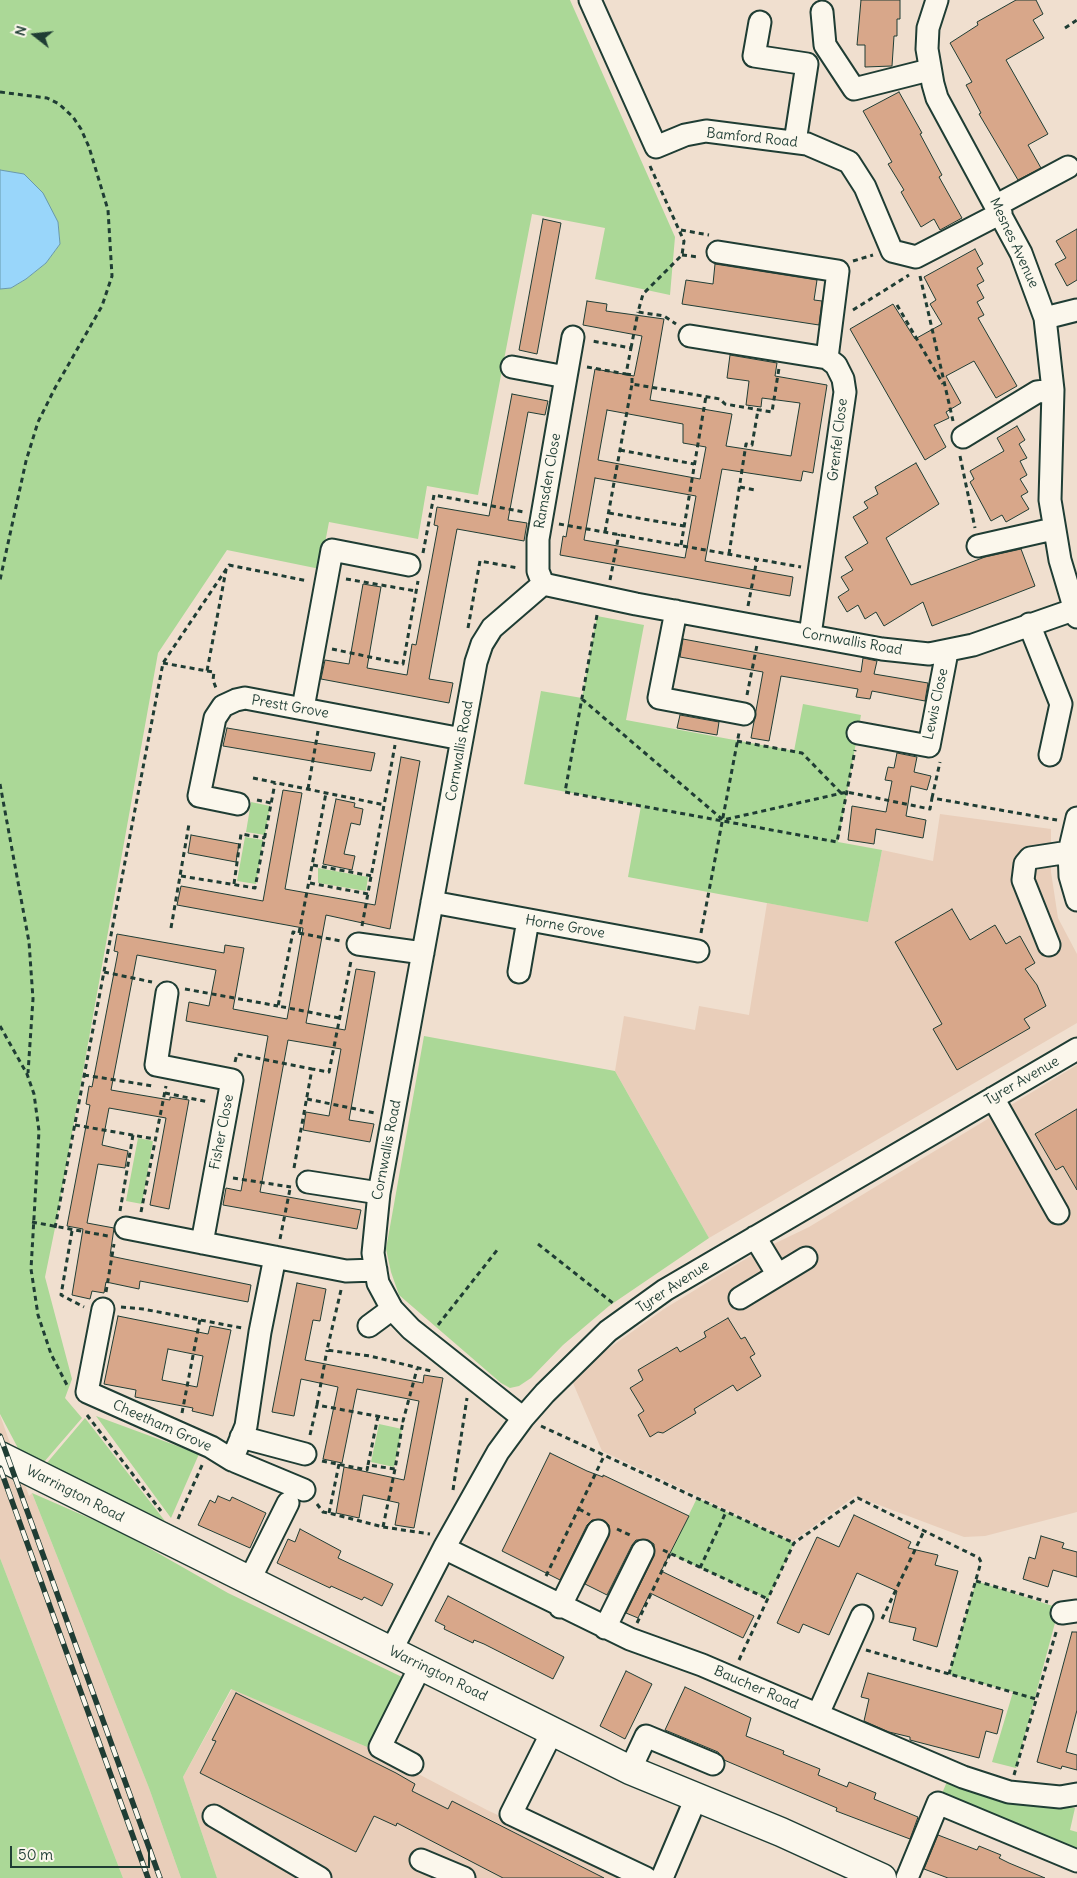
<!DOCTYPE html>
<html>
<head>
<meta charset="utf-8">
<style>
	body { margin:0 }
	#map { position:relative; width:1077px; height:1878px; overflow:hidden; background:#f0dfcf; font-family:Delius,sans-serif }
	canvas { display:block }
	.north { position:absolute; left:10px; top:10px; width:50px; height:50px; -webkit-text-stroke:4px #fbf7ec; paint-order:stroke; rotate:286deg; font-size:14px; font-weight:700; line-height:20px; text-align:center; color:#1f3d34 }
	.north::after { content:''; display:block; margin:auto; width:18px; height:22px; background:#1f3d34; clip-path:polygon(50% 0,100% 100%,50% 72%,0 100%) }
	.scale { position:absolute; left:10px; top:1846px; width:140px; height:22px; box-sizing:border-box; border:2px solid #1f3d34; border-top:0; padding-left:6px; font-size:15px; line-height:18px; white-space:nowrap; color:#1f3d34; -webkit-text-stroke:4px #fbf7ec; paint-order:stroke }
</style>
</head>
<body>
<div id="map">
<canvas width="1077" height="1878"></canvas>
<div class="north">N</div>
<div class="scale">50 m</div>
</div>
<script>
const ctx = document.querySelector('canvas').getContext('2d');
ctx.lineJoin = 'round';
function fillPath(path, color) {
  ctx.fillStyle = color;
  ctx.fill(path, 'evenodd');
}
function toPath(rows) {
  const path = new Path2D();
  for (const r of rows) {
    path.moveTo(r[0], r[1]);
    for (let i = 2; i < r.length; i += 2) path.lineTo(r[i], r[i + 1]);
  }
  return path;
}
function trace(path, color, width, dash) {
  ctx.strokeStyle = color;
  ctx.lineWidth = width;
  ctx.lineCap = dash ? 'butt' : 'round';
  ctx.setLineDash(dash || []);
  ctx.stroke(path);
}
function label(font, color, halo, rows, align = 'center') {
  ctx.font = font + ' Delius,sans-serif';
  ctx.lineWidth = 4;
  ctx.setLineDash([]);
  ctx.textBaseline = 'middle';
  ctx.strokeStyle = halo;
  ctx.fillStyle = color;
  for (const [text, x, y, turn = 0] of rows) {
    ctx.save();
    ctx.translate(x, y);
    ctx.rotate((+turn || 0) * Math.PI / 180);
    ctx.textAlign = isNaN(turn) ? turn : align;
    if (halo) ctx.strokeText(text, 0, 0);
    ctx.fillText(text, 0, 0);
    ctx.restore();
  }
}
fillPath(toPath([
	[940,814,1051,829,1051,872,1058,918,1077,954,1077,1023,709,1238,615,1071,624,1016,695,1030,699,1006,749,1015,767,903,868,921,882,850,933,861],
	[1077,1065,1077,1512,985,1536,964,1537,855,1496,793,1541,602,1451,570,1376,664,1309,757,1252,809,1227],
	[0,1415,29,1496,32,1493,149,1788,181,1878,123,1878,0,1558],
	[232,1689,367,1747,487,1810,633,1878,217,1878,183,1777]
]), '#e9ceba');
fillPath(toPath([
	[0,0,570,0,675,237,670,295,595,279,605,228,532,214,478,495,427,486,418,539,329,522,320,569,227,550,158,653,55,1228,45,1277,72,1379,65,1398,82,1418,44,1462,20,1452,0,1414,0,289,11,288,26,279,46,263,60,244,58,222,24,174,0,170],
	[597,616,644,625,626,720,794,751,803,704,861,715,838,842,882,850,868,922,628,877,641,806,524,784,541,691,582,698],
	[251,802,270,806,265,835,246,832],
	[245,837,263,840,256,884,237,881],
	[318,868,368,877,366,891,318,883],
	[424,1036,615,1071,709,1238,609,1306,563,1345,531,1378,519,1386,510,1388,501,1383,399,1295,391,1272,386,1249],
	[138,1138,153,1141,142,1204,126,1201],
	[96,1416,199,1454,171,1518],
	[85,1418,165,1521,46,1464],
	[379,1424,402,1429,394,1467,371,1462],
	[32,1493,119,1531,228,1593,402,1677,367,1747,231,1689,183,1777,217,1878,181,1878,149,1788],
	[697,1498,794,1543,768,1599,670,1554],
	[0,1558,123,1878,0,1878],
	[976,1581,1059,1608,1016,1768,992,1762,1013,1692,949,1674],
	[951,1772,1075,1808,1070,1830,1077,1832,1077,1861,938,1803]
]), '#abd897');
const water = toPath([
	[0,170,24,174,43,193,58,222,60,244,46,263,26,279,11,288,0,289,0,170]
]);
fillPath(water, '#99d6fa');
trace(water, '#6899ab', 1);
const building = toPath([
	[861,0,900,0,900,19,897,19,897,36,894,36,892,66,865,67,865,45,857,45,861,0],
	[1016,0,1036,0,1043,14,1033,20,1044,38,1006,60,1048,134,1028,145,1041,168,1018,180,979,114,981,113,966,85,972,82,950,43,978,25,977,22,1016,0],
	[899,92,922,133,920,134,942,175,939,177,962,218,940,230,934,219,921,227,901,192,904,190,888,164,892,162,863,111,899,92],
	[543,219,561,223,537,354,519,350,543,219],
	[1077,229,1077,280,1067,286,1055,264,1066,258,1056,241,1077,229],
	[975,249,983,264,977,268,984,281,977,285,984,298,977,302,984,315,978,318,1017,386,996,398,974,361,946,376,961,403,946,412,949,418,934,425,946,447,925,460,850,329,893,304,915,339,942,324,930,304,936,300,924,277,975,249],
	[715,264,817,280,814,300,822,301,819,325,682,304,686,280,713,284,715,264],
	[587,301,607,304,606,311,664,319,650,400,732,414,726,446,791,456,800,403,762,398,761,407,746,405,749,381,727,378,730,355,777,363,775,376,827,385,813,473,803,471,801,481,722,469,705,561,793,577,790,596,560,555,563,536,566,537,595,369,634,376,642,336,583,325,587,301],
	[607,410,683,424,683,443,706,447,700,479,598,460,607,410],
	[595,478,696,496,685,558,584,540,595,478],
	[512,394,548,401,545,415,528,412,508,520,527,523,524,541,457,529,429,679,453,683,449,703,321,679,325,660,349,664,363,584,381,587,367,668,407,675,412,644,416,645,438,526,434,525,437,507,489,516,512,394],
	[1017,426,1025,440,1019,444,1027,458,1020,461,1027,475,1020,479,1028,492,1021,496,1029,509,1006,522,1002,515,991,521,970,482,974,479,970,471,1004,451,997,438,1017,426],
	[916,463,939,504,886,538,911,585,985,557,1021,549,1035,586,932,626,923,602,884,626,876,612,865,619,858,605,847,612,838,597,849,590,841,577,853,570,845,557,868,543,853,517,868,508,864,502,878,494,875,487,916,463],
	[683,639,861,672,863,658,877,661,874,674,928,683,925,701,872,691,870,699,856,697,858,689,781,676,769,741,751,738,763,672,680,657,683,639],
	[680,715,719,722,717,735,677,728,680,715],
	[227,728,375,753,371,771,223,746,227,728],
	[897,753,917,757,914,772,931,776,927,790,911,786,906,816,926,820,923,838,876,829,874,844,848,840,852,806,886,812,892,781,885,780,888,767,894,768,897,753],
	[401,757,420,761,390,929,326,915,306,1023,345,1030,356,969,375,972,349,1120,374,1124,370,1142,303,1130,306,1112,329,1116,341,1049,288,1040,260,1192,361,1210,357,1229,223,1205,226,1188,241,1191,268,1036,186,1021,189,1002,209,1006,216,970,137,955,111,1090,170,1100,170,1097,189,1100,169,1209,150,1205,166,1118,109,1108,102,1145,128,1151,125,1168,98,1164,87,1223,114,1228,110,1256,251,1285,248,1302,140,1281,139,1289,106,1282,104,1293,92,1291,90,1299,72,1295,83,1229,67,1226,90,1105,86,1104,89,1086,92,1087,118,952,114,951,117,934,224,953,225,945,244,948,233,1009,287,1019,303,928,177,905,181,886,263,901,283,790,302,793,285,889,375,905,401,757],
	[336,799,355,803,354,807,363,809,360,825,351,823,344,854,355,856,352,870,323,864,336,799],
	[191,835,239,844,236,862,188,853,191,835],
	[952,909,970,940,995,925,1006,944,1020,936,1035,963,1025,969,1037,985,1046,1006,1024,1019,1030,1028,957,1070,933,1029,942,1024,895,942,952,909],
	[1077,1109,1077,1190,1063,1166,1056,1170,1035,1134,1077,1109],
	[297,1283,326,1289,320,1321,313,1320,305,1360,423,1383,424,1375,443,1378,414,1528,395,1525,399,1503,363,1495,359,1518,336,1513,344,1467,404,1480,419,1401,357,1389,342,1463,323,1459,338,1387,301,1379,294,1416,272,1412,297,1283],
	[118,1316,208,1334,210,1326,231,1330,213,1416,192,1411,193,1408,135,1397,136,1390,104,1384,118,1316],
	[168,1349,203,1356,197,1387,162,1380,168,1349],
	[728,1318,741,1339,745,1337,755,1354,750,1357,761,1376,737,1391,733,1385,694,1409,696,1413,663,1433,658,1432,650,1437,638,1415,644,1411,630,1388,643,1380,638,1370,677,1347,680,1352,706,1337,704,1332,728,1318],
	[550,1453,587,1471,603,1477,603,1475,689,1516,661,1571,754,1616,743,1638,650,1593,638,1618,626,1613,654,1556,654,1544,648,1540,636,1540,632,1545,607,1595,585,1584,609,1536,609,1525,603,1520,592,1520,587,1525,560,1580,502,1551,550,1453],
	[218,1496,230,1501,232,1497,266,1513,250,1548,198,1525,210,1500,215,1503,218,1496],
	[854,1515,911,1542,908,1548,938,1555,935,1565,958,1571,937,1647,913,1640,916,1628,889,1622,897,1591,857,1573,829,1635,803,1624,799,1633,777,1623,817,1537,839,1547,854,1515],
	[300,1529,341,1551,338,1558,393,1584,382,1606,364,1597,362,1600,331,1586,330,1588,277,1563,288,1539,295,1542,300,1529],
	[1041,1536,1064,1543,1062,1548,1077,1552,1077,1577,1053,1570,1048,1587,1023,1579,1029,1557,1035,1559,1041,1536],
	[448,1596,564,1657,553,1679,484,1644,474,1640,473,1643,444,1629,445,1626,435,1621,448,1596],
	[1072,1632,1077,1632,1077,1710,1066,1752,1077,1755,1077,1770,1062,1766,1061,1769,1037,1762,1072,1632],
	[626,1671,652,1684,625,1739,600,1726,626,1671],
	[868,1673,1003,1710,997,1734,986,1731,979,1758,910,1740,910,1737,889,1732,864,1721,869,1699,861,1697,868,1673],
	[685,1687,751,1718,746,1736,784,1751,783,1754,820,1769,818,1775,847,1787,849,1782,876,1793,874,1799,918,1817,910,1839,836,1811,837,1808,724,1760,718,1752,665,1730,685,1687],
	[236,1693,396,1773,415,1784,412,1791,448,1809,452,1801,604,1878,503,1878,397,1823,396,1826,374,1816,356,1852,200,1773,216,1741,212,1740,236,1693],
	[938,1835,977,1850,979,1846,1001,1855,999,1858,1009,1863,1045,1878,948,1878,924,1869,938,1835]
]);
fillPath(building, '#d8a78a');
trace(building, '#1f3d34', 1);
const minor = toPath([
	[590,0,656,147,685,135,706,131,807,144,849,162,865,187,892,251,916,257,1001,213],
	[937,0,928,28,927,49,933,84,937,98,1021,253,1045,318,1053,390,1050,500,1060,560,1077,617],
	[822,12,825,45,854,89,929,70],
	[760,22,754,56,807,64,795,142],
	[997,205,1068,167],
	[718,252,838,271,827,358],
	[1045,318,1077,310],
	[690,336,827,358,836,365,843,379,845,392,810,635],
	[512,367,566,377,538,539,538,571,543,584],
	[566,377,573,337],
	[963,437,1037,392,1053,390],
	[978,546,1053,529],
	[676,611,659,698,744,714],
	[1029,624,1061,704,1050,755],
	[303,708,332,550,409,565],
	[858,733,929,746,947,652],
	[238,804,199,796,215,718,223,706,236,700,245,698,462,739],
	[1077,818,1069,852,1070,876,1077,900],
	[432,902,698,951],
	[358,944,423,953],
	[1049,945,1023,880,1025,864,1030,858,1069,852],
	[519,972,528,920],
	[167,993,156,1065,232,1080,202,1243],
	[993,1098,1058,1213],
	[308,1182,379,1193],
	[126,1228,346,1271,376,1270],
	[755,1237,778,1275],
	[740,1298,806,1258],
	[103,1309,87,1392,211,1447,232,1460,246,1426,260,1332,275,1257],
	[369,1326,392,1309],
	[523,1418,411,1329,392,1309,378,1283,373,1253,379,1193,476,662,482,644,492,628,543,584,636,604,882,649,929,654,973,645,1073,610],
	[241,1437,305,1454],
	[232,1460,304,1490],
	[444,1548,630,1639,702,1665,963,1777,1009,1792,1060,1797,1077,1794],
	[249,1581,288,1503],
	[560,1607,598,1531],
	[1062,1613,1077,1611],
	[605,1628,643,1551],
	[391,1651,444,1548,498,1452,523,1418,545,1393,608,1331,665,1290,1077,1049],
	[818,1714,862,1616],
	[552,1732,511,1814,646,1878],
	[412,1764,380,1747,421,1665],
	[630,1770,646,1736,713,1764],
	[214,1816,320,1878],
	[421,1860,464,1878],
	[662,1878,696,1798],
	[907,1878,938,1803,1077,1861]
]);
const major = toPath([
	[0,1456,630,1770,781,1832,882,1878]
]);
trace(minor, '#1f3d34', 25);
trace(major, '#1f3d34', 31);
trace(toPath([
	[1065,28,1077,20],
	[0,92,47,98,59,104,73,117,81,129,89,147,108,210,112,276,102,306,55,388,38,422,26,461,0,580],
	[650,166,684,241,682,255,643,294,638,312,664,316,676,324],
	[681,230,709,235],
	[682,255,699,257],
	[853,261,873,255],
	[920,276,953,421],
	[897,305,943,384],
	[853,310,909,275],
	[631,348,638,312],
	[587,367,626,374,631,348,592,341],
	[626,374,632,375,632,384],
	[620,450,694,464],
	[960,456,975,528],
	[740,487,755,490],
	[609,513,684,526],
	[559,524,801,567],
	[605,532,632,384,720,399,725,404,772,412,779,368],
	[681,545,706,396],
	[423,553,434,495,524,512],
	[729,554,746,444,752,445,758,410],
	[346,579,416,591],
	[610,580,619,534],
	[748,606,757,559],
	[597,615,565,792,837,842,855,750],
	[468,628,480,561,518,568],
	[332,649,403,664,418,581],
	[163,663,207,671,226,570],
	[207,671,214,672,213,680,216,688],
	[747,695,757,645],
	[582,699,723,820,847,792,930,809,932,798,1057,820],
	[737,741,802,753,842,794],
	[253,778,385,805],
	[0,784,29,942,33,999,28,1073],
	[308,789,318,731],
	[932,798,940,762],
	[257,800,271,803],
	[313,865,372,876],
	[181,876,255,888,275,783],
	[310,883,368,894],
	[234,884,241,834,265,838],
	[362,926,395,745],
	[171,928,189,824],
	[299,933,326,793],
	[701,933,739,733],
	[104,972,152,982],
	[185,989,278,1006],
	[339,1018,278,1006,293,932,341,941],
	[0,1026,27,1074,34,1094,39,1131,31,1269,38,1315,51,1354,68,1387],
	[235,1062,237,1054,312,1069],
	[84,1075,153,1086],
	[165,1093,209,1102],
	[307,1099,375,1113],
	[75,1125,155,1139],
	[294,1168,312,1069,329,1072,351,961],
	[233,1178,291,1187],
	[120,1211,133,1135],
	[141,1212,166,1086],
	[32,1222,108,1236],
	[55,1228,163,663,229,565,308,581],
	[72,1231,61,1295,84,1307],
	[280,1239,290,1189],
	[538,1244,614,1304],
	[341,1290,327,1350,370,1356,431,1371],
	[106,1292,114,1244],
	[121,1307,143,1309,242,1328],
	[438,1325,498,1249],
	[317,1405,327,1350],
	[182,1413,200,1319],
	[87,1415,161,1511],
	[378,1416,368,1465,395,1469,403,1421],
	[541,1426,794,1543],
	[310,1435,317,1405,403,1421,417,1369],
	[322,1461,367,1470,368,1465],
	[453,1490,467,1398],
	[317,1504,323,1512,329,1513,383,1527,430,1534],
	[579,1509,590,1515],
	[329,1513,339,1464],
	[178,1519,203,1463],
	[383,1527,395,1469],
	[617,1529,632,1536],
	[663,1550,768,1599],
	[700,1568,726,1512],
	[546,1576,604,1456],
	[976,1581,1048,1602],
	[882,1619,924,1531],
	[637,1623,670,1554],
	[866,1650,1036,1699],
	[739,1660,794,1543,858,1498,979,1558,981,1562,949,1674],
	[1014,1775,1057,1629]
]), '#1f3d34', 3, [5, 4]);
trace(minor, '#fbf7ec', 21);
trace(major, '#fbf7ec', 28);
const rail = toPath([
	[0,1436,160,1878],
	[0,1468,148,1878]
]);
trace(rail, '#1f3d34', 5.5);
trace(rail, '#fbf7ec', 4, [11]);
label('14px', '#1f3d34', '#fbf7ec', [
	["Bamford Road",752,138,6],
	["Mesnes Avenue",1014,243,65],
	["Grenfel Close",838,440,-83],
	["Ramsden Close",548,481,-80],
	["Cornwallis Road",852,642,10],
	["Lewis Close",936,704,-78],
	["Prestt Grove",290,707,10],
	["Cornwallis Road",460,751,-80],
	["Horne Grove",565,927,10],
	["Tyrer Avenue",1022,1081,-30],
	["Fisher Close",222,1132,-79],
	["Cornwallis Road",387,1150,-79],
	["Tyrer Avenue",673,1287,-33],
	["Cheetham Grove",162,1426,24],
	["Warrington Road",75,1494,27],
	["Warrington Road",438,1674,26],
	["Baucher Road",756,1688,23]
]);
</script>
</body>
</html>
